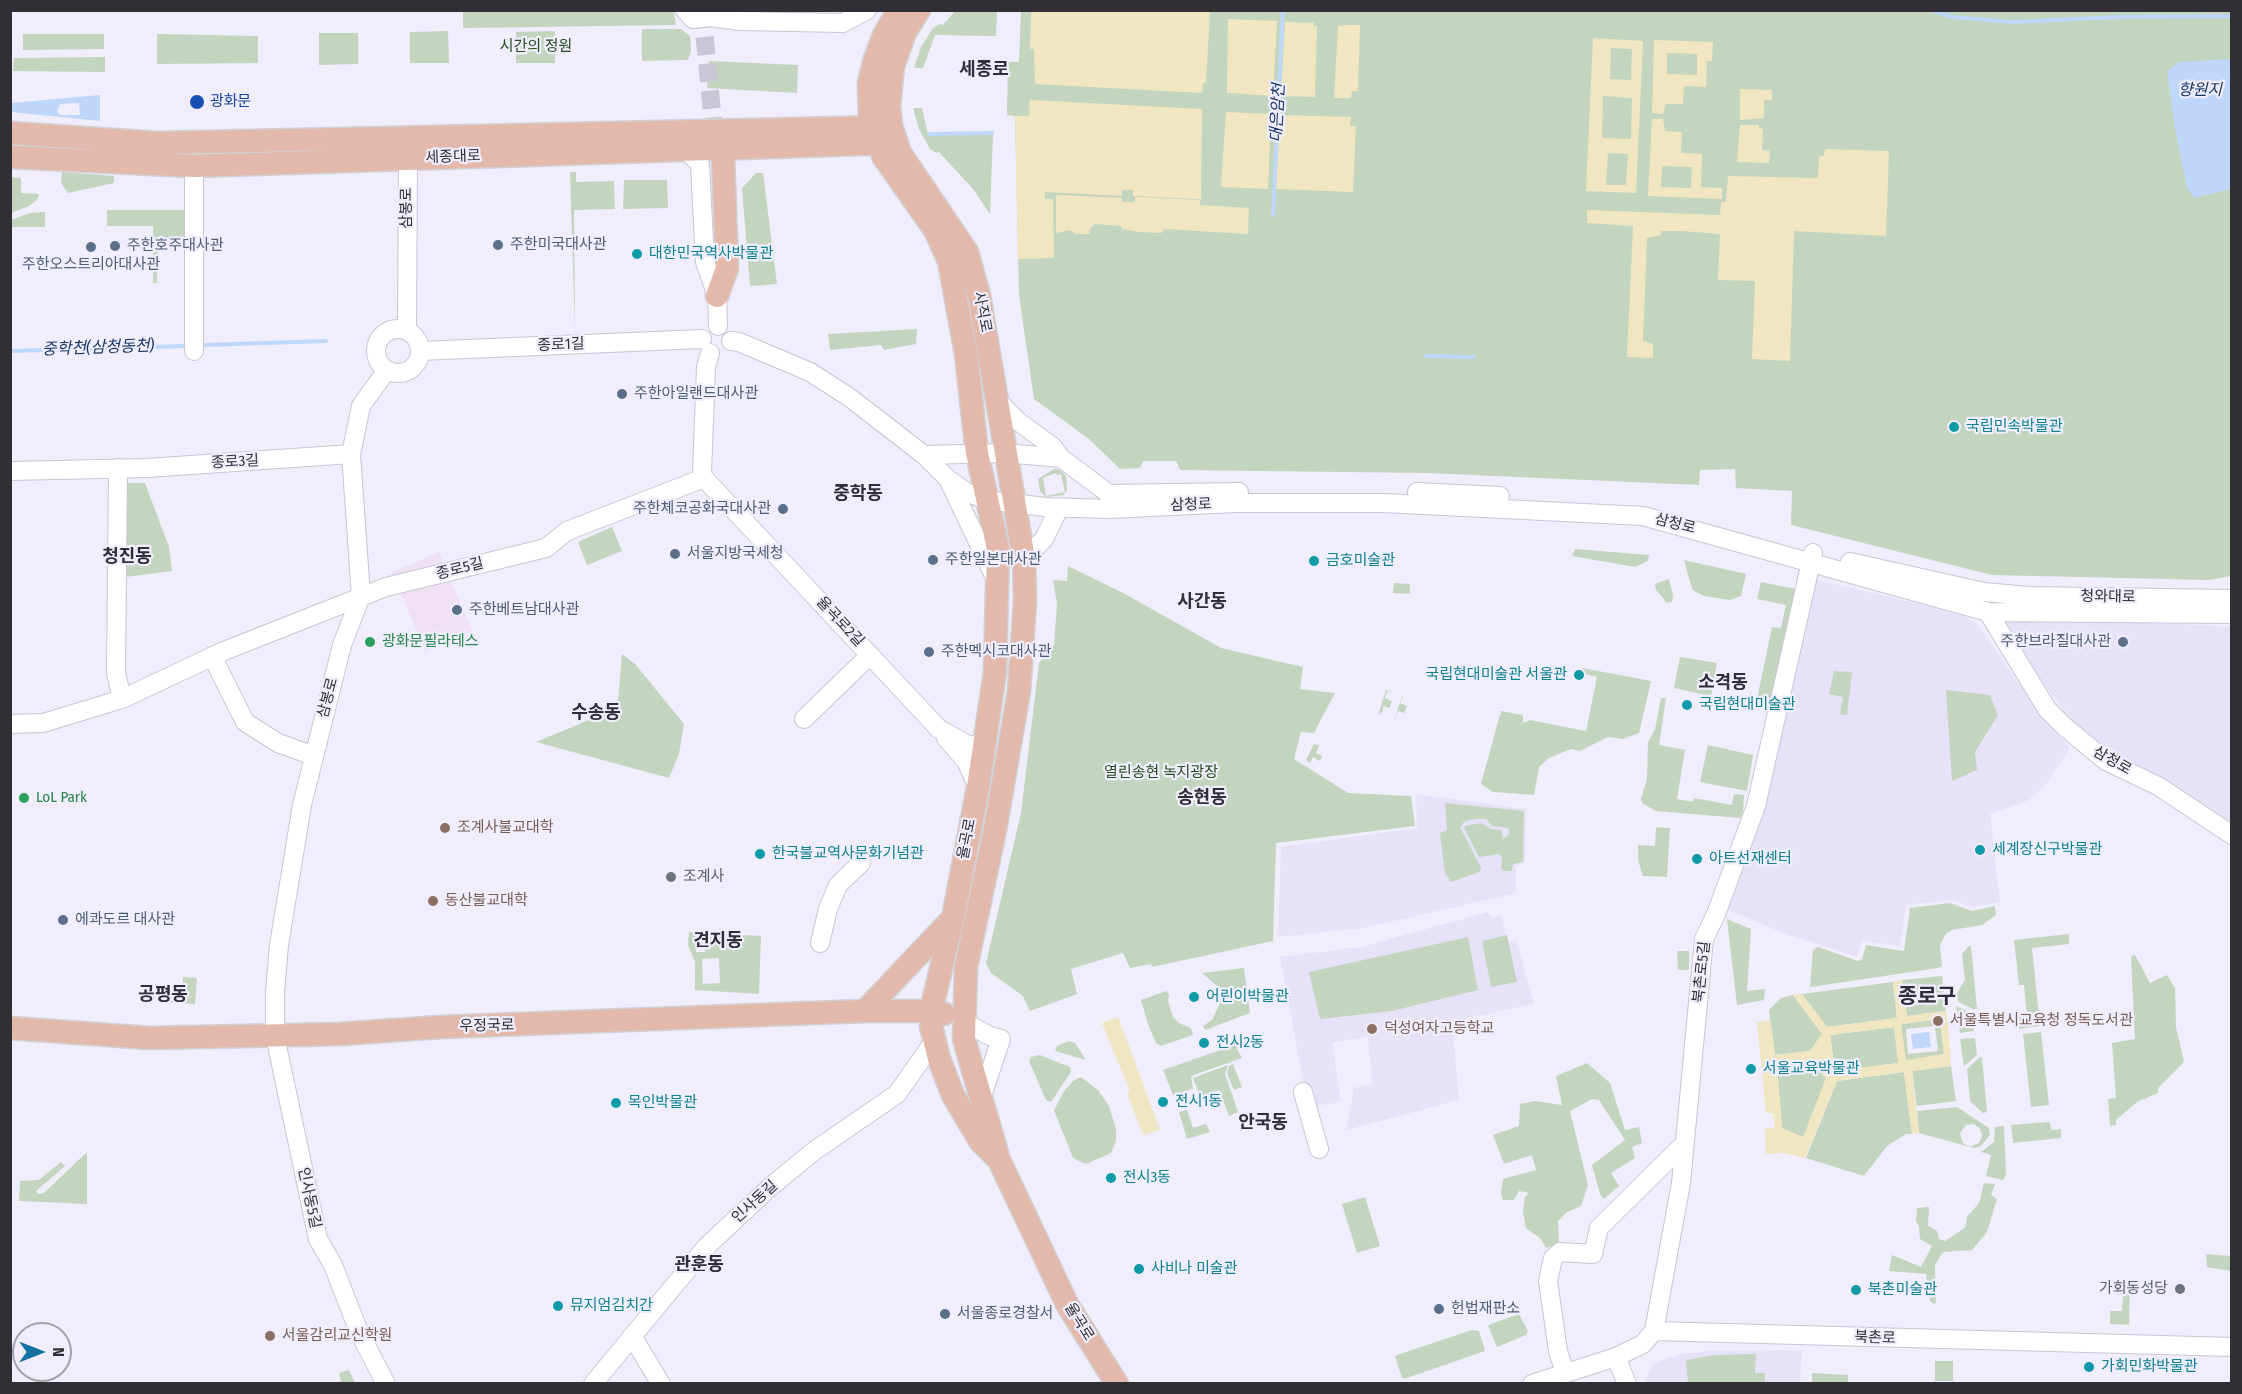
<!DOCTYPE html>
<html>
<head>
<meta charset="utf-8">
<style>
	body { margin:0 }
	#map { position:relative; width:2242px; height:1394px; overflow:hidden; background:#f0edfc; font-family:"Fira Sans Condensed",sans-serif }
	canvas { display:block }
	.frame { position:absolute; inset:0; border:12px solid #312f35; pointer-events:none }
	.north { position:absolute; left:12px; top:1322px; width:60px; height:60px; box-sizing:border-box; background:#f0edfc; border:2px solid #a4a1ac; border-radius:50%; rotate:90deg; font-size:16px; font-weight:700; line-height:24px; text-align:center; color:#312f35 }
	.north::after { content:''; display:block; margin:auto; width:21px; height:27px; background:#14709f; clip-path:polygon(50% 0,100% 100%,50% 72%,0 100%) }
</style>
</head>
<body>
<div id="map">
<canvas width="2242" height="1394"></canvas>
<div class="frame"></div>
<div class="north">N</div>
</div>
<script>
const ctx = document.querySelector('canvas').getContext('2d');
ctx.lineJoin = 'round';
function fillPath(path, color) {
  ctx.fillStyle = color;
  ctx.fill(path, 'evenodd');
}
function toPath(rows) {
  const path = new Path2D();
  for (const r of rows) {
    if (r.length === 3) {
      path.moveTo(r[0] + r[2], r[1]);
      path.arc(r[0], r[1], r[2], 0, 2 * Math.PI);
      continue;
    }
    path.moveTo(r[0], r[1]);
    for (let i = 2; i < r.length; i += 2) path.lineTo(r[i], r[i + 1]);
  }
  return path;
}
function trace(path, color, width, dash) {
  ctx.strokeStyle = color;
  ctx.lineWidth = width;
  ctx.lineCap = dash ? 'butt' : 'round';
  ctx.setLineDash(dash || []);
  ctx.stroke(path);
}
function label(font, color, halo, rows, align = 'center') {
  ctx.font = font + ' "Fira Sans Condensed","Noto Sans KR",sans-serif';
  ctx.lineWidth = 4.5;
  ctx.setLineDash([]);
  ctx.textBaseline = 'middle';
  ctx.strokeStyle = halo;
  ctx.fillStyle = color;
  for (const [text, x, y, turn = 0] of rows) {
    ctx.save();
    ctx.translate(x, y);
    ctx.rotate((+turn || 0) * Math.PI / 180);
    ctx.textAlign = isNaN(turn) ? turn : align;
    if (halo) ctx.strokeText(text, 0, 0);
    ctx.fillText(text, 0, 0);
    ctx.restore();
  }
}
fillPath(toPath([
	[1817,580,1911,602,1963,616,1977,624,2040,713,2070,748,2046,784,2029,800,1990,814,2000,902,1973,907,1950,900,1906,905,1900,946,1862,941,1857,957,1781,932,1726,909,1811,584],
	[2009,618,2121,620,2231,627,2231,826,2164,778,2112,754,2083,733,2022,658,2004,627],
	[1416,794,1526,809,1525,864,1516,866,1516,893,1363,928,1278,937,1281,847,1417,828],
	[1488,912,1492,918,1501,915,1509,943,1516,940,1534,1004,1452,1021,1459,1100,1346,1130,1354,1088,1372,1084,1368,1037,1332,1042,1341,1102,1308,1107,1280,957,1361,947],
	[1802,1350,1800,1383,1646,1384,1645,1381,1653,1363,1682,1354,1708,1351]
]), '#e7e2f8');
fillPath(toPath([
	[439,552,472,631,425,651,392,572]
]), '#efe0f3');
fillPath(toPath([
	[956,10,997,11,996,36,935,35,923,68,914,68,921,47,933,28,940,24,943,25],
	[463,11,674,11,676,25,463,28],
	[1021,11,2231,11,2231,576,2209,580,1992,575,1791,525,1792,491,1736,488,1735,469,1700,470,1699,485,1427,473,1180,470,1176,461,1143,461,1140,468,1120,469,1089,439,1034,399,1019,295,1015,116,1007,115,1008,62,1019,62],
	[642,29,681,29,690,36,691,51,688,60,642,61],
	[448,31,449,63,410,63,410,32],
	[555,31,555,63,516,63,516,32],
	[319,33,358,33,358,64,319,65],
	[23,34,104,34,104,49,23,50],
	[157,34,258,36,258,63,157,64],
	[105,57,105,72,13,71,14,58],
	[709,61,798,65,797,93,707,88],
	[913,108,922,108,928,135,993,134,990,214,973,189,939,152,936,153,930,149,919,129],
	[62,172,114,176,114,183,68,193,61,183],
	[570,172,576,172,576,182,614,181,615,209,574,210,575,334],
	[756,173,763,173,777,284,750,286,742,188],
	[11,177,21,178,21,193,39,194,37,200,29,206,11,213],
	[624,180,667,180,668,208,623,209],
	[107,210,184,210,184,240,158,243,157,283,153,283,153,226,107,226],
	[45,212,45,227,11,227,11,220,30,213],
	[917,329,916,344,884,350,881,345,830,350,828,334],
	[1054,469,1060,470,1066,476,1067,491,1063,495,1046,497,1040,491,1038,479],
	[1056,473,1057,475,1061,474,1065,492,1046,496,1043,478],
	[127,483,145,483,169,547,172,571,125,577],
	[612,527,622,551,587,565,578,542],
	[1575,549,1649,555,1648,561,1635,567,1572,556],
	[1684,560,1746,574,1741,596,1730,600,1704,596,1696,592,1692,589],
	[1068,566,1125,594,1221,648,1303,667,1300,689,1335,693,1314,733,1301,732,1294,759,1348,793,1411,796,1415,826,1276,843,1273,941,1152,967,1151,964,1130,968,1123,953,1071,969,1077,994,1030,1011,1023,996,991,973,986,963,1021,813,1039,663,1054,645,1057,604,1053,580,1067,581],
	[1669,579,1673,595,1672,602,1667,603,1656,590,1655,584],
	[1761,582,1796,589,1772,703,1757,699,1772,627,1781,628,1786,605,1757,599],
	[1394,583,1410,584,1410,594,1393,593],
	[622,654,635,664,684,724,679,754,669,778,536,742,613,710,618,702],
	[1680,657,1717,663,1711,696,1674,688],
	[1582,668,1651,681,1639,733,1623,739,1608,737,1580,751,1571,749,1549,758,1539,767,1534,795,1493,792,1481,784,1501,711,1523,715,1523,723,1530,720,1586,731,1597,677,1582,673],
	[1834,671,1852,672,1847,715,1840,714,1843,697,1829,694],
	[1386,690,1403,696,1400,703,1407,706,1404,713,1398,711,1394,721,1402,696,1388,690,1385,698,1392,701,1389,708,1383,706,1383,711,1378,715],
	[1946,690,1990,695,1998,715,1975,752,1977,770,1952,781],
	[1661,698,1666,698,1659,745,1685,750,1677,799,1693,802,1694,798,1732,805,1734,794,1744,795,1743,814,1740,818,1656,811,1643,804,1641,799,1647,779,1648,742,1655,729],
	[1314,744,1319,746,1316,753,1322,756,1320,761,1313,757,1310,763,1306,760],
	[1708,745,1753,755,1747,791,1700,782],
	[1445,803,1524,811,1523,862,1513,864,1512,871,1504,871,1501,869,1502,859,1500,854,1479,857,1464,828,1465,826,1481,823,1491,829,1501,830,1503,839,1509,835,1509,828,1492,826,1486,819,1473,819,1464,822,1460,827,1481,868,1480,872,1451,882,1445,873,1440,833,1447,830],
	[1656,827,1670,828,1667,877,1643,876,1638,860,1638,845,1655,846],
	[1950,903,1972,911,1995,906,1996,915,1982,925,1952,930,1946,934,1940,945,1942,966,1938,968,1810,987,1813,950,1818,947,1858,961,1862,959,1866,945,1904,951,1910,908],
	[1727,919,1751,929,1747,991,1765,989,1764,1000,1737,1005],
	[689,932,761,936,759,994,695,990,695,962,688,945],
	[697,935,706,935,705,952,696,952],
	[719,958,720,983,703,984,702,959],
	[2069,934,2069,944,2032,948,2040,1026,2019,1029,2018,1017,2027,1016,2024,985,2019,985,2014,940],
	[1507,935,1517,982,1491,987,1482,941],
	[1468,937,1478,990,1392,1011,1320,1019,1309,972],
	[1969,946,1971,946,1977,1009,1973,1009,1958,1002,1957,993,1965,980,1962,954],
	[1677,951,1689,951,1689,970,1678,970],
	[2135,955,2150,983,2167,975,2175,988,2176,1027,2184,1062,2158,1088,2158,1093,2137,1102,2116,1120,2116,1125,2110,1126,2108,1099,2116,1098,2112,1043,2135,1039,2131,956],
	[1244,968,1250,1013,1205,1030,1203,1026,1212,1020,1222,999,1217,986,1202,973],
	[1942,976,1946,1011,1907,1016,1902,980],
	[183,977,197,978,195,1004,160,1002,161,988,182,989],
	[1893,982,1897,1018,1827,1027,1802,994],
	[1166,991,1169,994,1168,1001,1173,1017,1179,1023,1191,1028,1193,1035,1161,1046,1156,1043,1149,1027,1141,1000],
	[1793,995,1822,1034,1810,1051,1775,1055,1769,1010,1781,998],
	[1956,1006,1972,1014,1974,1031,1960,1033],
	[1934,1020,1940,1021,1944,1054,1905,1061,1901,1024],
	[1935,1026,1938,1051,1908,1054,1906,1029],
	[1894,1027,1899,1063,1835,1071,1830,1035],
	[2041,1032,2049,1105,2031,1107,2023,1034],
	[1975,1038,1977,1055,1964,1066,1960,1039],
	[1069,1041,1075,1043,1086,1060,1055,1051,1057,1046],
	[1235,1045,1242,1058,1191,1076,1193,1089,1173,1095,1163,1070],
	[1040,1055,1070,1067,1071,1072,1051,1102,1046,1100,1029,1061,1031,1057],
	[1980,1057,1982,1057,1987,1112,1983,1113,1970,1101,1967,1069],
	[1587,1063,1610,1083,1625,1130,1639,1127,1642,1143,1632,1147,1635,1158,1611,1173,1619,1186,1604,1199,1600,1194,1592,1165,1625,1140,1599,1100,1592,1099,1570,1111,1588,1185,1581,1206,1567,1212,1558,1221,1559,1244,1546,1248,1541,1239,1526,1228,1523,1212,1525,1197,1529,1193,1519,1191,1514,1200,1503,1200,1501,1193,1503,1179,1536,1170,1532,1155,1504,1164,1493,1135,1519,1126,1520,1104,1535,1101,1562,1105,1556,1076],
	[1811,1063,1826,1078,1804,1138,1782,1128,1777,1066],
	[1233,1064,1242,1087,1234,1090,1227,1073,1229,1066],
	[1228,1065,1225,1074,1238,1112,1229,1116,1219,1090,1200,1096,1193,1078],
	[1951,1066,1956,1101,1917,1106,1912,1071],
	[1904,1072,1912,1134,1906,1134,1887,1146,1864,1176,1806,1158,1837,1081],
	[1081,1077,1098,1090,1109,1106,1116,1129,1116,1140,1111,1153,1086,1164,1073,1158,1054,1110,1064,1091,1073,1081],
	[1957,1107,1989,1128,1990,1135,1980,1147,1974,1148,1919,1133,1917,1111],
	[1974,1124,1980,1129,1982,1136,1979,1143,1970,1147,1963,1143,1960,1133,1966,1125],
	[1187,1110,1193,1128,1206,1124,1210,1132,1187,1139,1179,1112],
	[2050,1122,2051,1130,2061,1129,2061,1138,2013,1143,2011,1125],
	[2004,1126,2006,1175,2003,1180,1986,1176,1991,1155,1981,1152,1994,1142,1995,1127],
	[87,1152,87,1204,19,1201,20,1181,39,1180,61,1162,65,1166,36,1191,38,1194,44,1193],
	[1984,1183,1995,1184,1991,1195,1997,1199,1987,1232,1972,1250,1943,1252,1935,1265,1936,1303,1934,1304,1930,1301,1926,1274,1889,1271,1892,1255,1921,1267,1932,1246,1920,1239,1919,1227,1916,1221,1917,1208,1929,1207,1928,1226,1937,1231,1939,1239,1945,1241,1965,1228,1967,1217,1979,1203],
	[1365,1197,1380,1246,1357,1253,1342,1204],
	[2206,1254,2231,1256,2231,1271,2207,1267],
	[2110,1280,2130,1281,2129,1325,2110,1324,2110,1311,2122,1311,2123,1295,2109,1293],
	[1519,1314,1528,1331,1526,1335,1497,1347,1488,1325],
	[1472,1330,1479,1331,1485,1351,1404,1379,1402,1377,1395,1357,1397,1355],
	[1756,1354,1755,1373,1765,1373,1765,1383,1688,1383,1686,1360,1715,1355],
	[1935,1361,1953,1361,1953,1381,1935,1381],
	[349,1370,355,1383,341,1383,339,1373],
	[1812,1373,1848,1375,1848,1383,1812,1383]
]), '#c3d5bf');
fillPath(toPath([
	[1031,11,1210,11,1206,83,1203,83,1202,93,1035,84,1034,49,1030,49],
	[1228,19,1277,21,1273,96,1227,93],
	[1285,22,1314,23,1314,26,1317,26,1315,97,1281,96],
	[1347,25,1360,25,1358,91,1352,91,1351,98,1334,98,1338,26],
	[1593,38,1643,41,1636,193,1586,191],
	[1611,48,1632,49,1631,80,1610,79],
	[1603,96,1632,98,1631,139,1602,138],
	[1608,153,1628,154,1626,185,1606,185],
	[1654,40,1713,42,1712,61,1707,61,1706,87,1684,86,1683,104,1666,104,1663,114,1652,113],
	[1667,53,1697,54,1697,75,1667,74],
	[1740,89,1772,90,1772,100,1764,100,1764,118,1740,120],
	[1030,100,1202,109,1201,199,1133,196,1133,190,1122,190,1122,196,1045,192,1045,199,1053,199,1054,258,1018,259,1015,116,1029,116],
	[1226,112,1271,114,1268,189,1221,187],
	[1280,115,1351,117,1350,126,1356,126,1353,192,1276,189],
	[1652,119,1663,119,1665,131,1682,132,1681,153,1702,154,1701,187,1722,188,1722,199,1648,196],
	[1662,166,1692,167,1691,188,1661,187],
	[1740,125,1759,125,1759,128,1763,129,1762,150,1770,151,1769,163,1737,162],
	[1825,149,1889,151,1886,236,1794,231,1790,361,1752,359,1755,281,1718,280,1720,234,1682,231,1661,231,1661,235,1647,238,1643,341,1653,344,1653,358,1627,357,1633,226,1587,223,1587,210,1720,215,1721,202,1726,202,1728,176,1818,178,1819,156,1824,156],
	[1056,195,1122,198,1122,202,1135,202,1135,197,1200,200,1200,205,1249,208,1248,234,1165,229,1161,233,1140,232,1122,229,1121,226,1095,224,1089,230,1090,234,1075,234,1070,230,1056,233],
	[1902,980,1907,1016,1946,1011,1949,1037,1951,1066,1912,1071,1919,1133,1912,1134,1904,1072,1837,1081,1805,1158,1785,1153,1766,1154,1765,1129,1775,1128,1773,1113,1766,1113,1757,1022,1770,1020,1775,1055,1810,1051,1822,1034,1793,995,1802,994,1827,1027,1897,1018,1893,982],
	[1933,1020,1940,1021,1944,1054,1906,1060,1901,1024],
	[1894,1027,1898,1063,1835,1071,1830,1035],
	[1811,1063,1826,1078,1803,1137,1782,1128,1777,1067],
	[1118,1017,1160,1130,1143,1135,1127,1093,1130,1091,1102,1023]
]), '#f0e6c1');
fillPath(toPath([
	[2231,59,2231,189,2194,198,2187,188,2175,129,2167,71,2179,62],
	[100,95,100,121,11,112,11,103],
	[79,103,80,115,60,115,57,111,60,104],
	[1929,1032,1931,1047,1913,1049,1911,1034]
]), '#bfd7fa');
trace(toPath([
	[1932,10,1952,17,2012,22,2120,17,2232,16],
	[929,134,992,133],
	[1273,215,1283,10],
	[204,345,326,341],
	[10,351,185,346],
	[1426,356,1474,357]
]), '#bfd7fa', 4);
trace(toPath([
	[702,10,715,143]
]), '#cac7d4', 18, [18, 9]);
const minor = toPath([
	[685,10,693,19,710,17,740,21,843,23,867,10],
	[676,150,688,152,700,164,705,262,717,296],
	[194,166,194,351],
	[717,286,718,326],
	[398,351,22],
	[407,330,408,159],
	[731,341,739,342,810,372,849,397,924,455,948,479,966,492,986,500,1046,507,1109,509,1235,503,1383,503,1643,516,1988,612,2232,614],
	[420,351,702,339],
	[710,353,706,367,702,473,704,478,939,729,968,745,977,745,984,738],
	[999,402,1019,422,1053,447,1061,458,1109,494,1239,492],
	[924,455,1005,453,1061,458],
	[118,468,116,673,122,699],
	[10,471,147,468,351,454],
	[949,481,996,580],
	[1417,492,1500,496],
	[1024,559,1044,539,1059,508],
	[1850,562,1984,592,2028,596,2232,599],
	[1988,612,2047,709,2065,727,2106,761,2158,786,2232,835],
	[212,656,245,722,278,743,314,756],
	[804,719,870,655],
	[10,724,43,723,122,699,224,651,386,587,546,548,567,531,704,478],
	[946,738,966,761,978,787],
	[820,943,828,909,838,885,861,863],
	[962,1021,990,1036,1001,1039,981,1099],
	[1303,1092,1319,1149],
	[1654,1331,1681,1183,1704,939,1716,914,1756,806,1813,553],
	[632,1336,661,1384],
	[1616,1357,1627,1384],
	[1565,1373,1558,1351,1548,1281,1553,1258,1560,1252,1593,1254,1599,1228,1684,1144],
	[386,1384,359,1332,333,1265,318,1239,275,1036,275,992,279,945,302,805,342,645,361,596,351,454,361,406,387,370],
	[593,1384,706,1247,769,1188,814,1151,897,1094,935,1040],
	[1532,1384,1616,1357,1643,1344,1654,1331,2232,1347]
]);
const major = toPath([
	[899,10,884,35,875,59,869,83,870,118,883,156,935,230,949,261,966,354,977,453,998,549,995,672,978,787,953,918,931,1011,931,1026,939,1059,953,1095,980,1141,996,1157],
	[919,10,905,32,893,66,889,105,891,126,900,153,967,252,979,295,1024,559,1025,601,1019,691,995,830,966,967,964,1039,999,1160,1067,1304,1117,1384],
	[10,133,158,143,887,127],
	[10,157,194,166,891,143],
	[717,296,727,268,723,156,726,152,736,148],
	[865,1011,953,918],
	[10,1028,150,1038,339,1034,441,1027,865,1011,931,1011,944,1014]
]);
trace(minor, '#c9c5d4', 20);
trace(major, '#d2d1d3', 25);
trace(minor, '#fff', 18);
trace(major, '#e3b9ac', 22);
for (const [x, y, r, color] of [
	[197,102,8,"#1a4fb4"],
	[498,245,6,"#5c6f8a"],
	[115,246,6,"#5c6f8a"],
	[91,247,6,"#5c6f8a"],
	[637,254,6,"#0f9aa8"],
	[622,394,6,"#5c6f8a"],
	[1954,427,6,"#0f9aa8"],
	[783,509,6,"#5c6f8a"],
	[675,554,6,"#5c6f8a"],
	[933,560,6,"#5c6f8a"],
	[1314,561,6,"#0f9aa8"],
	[457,610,6,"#5c6f8a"],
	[370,642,6,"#2e9e5b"],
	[2123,642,6,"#5c6f8a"],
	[929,652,6,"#5c6f8a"],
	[1579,675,6,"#0f9aa8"],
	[1687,705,6,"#0f9aa8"],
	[24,798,6,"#2e9e5b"],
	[445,828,6,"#8d6e63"],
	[1980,850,6,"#0f9aa8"],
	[760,854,6,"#0f9aa8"],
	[1697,859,6,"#0f9aa8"],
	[671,877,6,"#6b7280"],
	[433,901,6,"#8d6e63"],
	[63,920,6,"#5c6f8a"],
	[1194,997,6,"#0f9aa8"],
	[1938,1021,6,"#8d6e63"],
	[1372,1029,6,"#8d6e63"],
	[1204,1043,6,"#0f9aa8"],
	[1751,1069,6,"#0f9aa8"],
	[1163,1102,6,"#0f9aa8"],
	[616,1103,6,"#0f9aa8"],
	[1111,1178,6,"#0f9aa8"],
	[1139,1269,6,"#0f9aa8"],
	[2180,1289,6,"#6b7280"],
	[1856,1290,6,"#0f9aa8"],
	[558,1306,6,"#0f9aa8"],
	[1439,1309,6,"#5c6f8a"],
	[945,1314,6,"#5c6f8a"],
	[270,1336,6,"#8d6e63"],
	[2089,1367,6,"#0f9aa8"]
]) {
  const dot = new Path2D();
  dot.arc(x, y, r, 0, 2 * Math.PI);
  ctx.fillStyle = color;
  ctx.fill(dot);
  trace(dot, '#f0edfc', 2);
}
label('15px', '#254b1c', '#f0edfc', [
	["시간의 정원",536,47],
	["열린송현 녹지광장",1161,773]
]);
label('15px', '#164399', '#f0edfc', [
	["광화문",210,102]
], 'left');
label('15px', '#312f35', '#f0edfc', [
	["세종대로",453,157,-2],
	["삼봉로",407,208,-90],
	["사직로",982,312,79],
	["종로1길",561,345,-2],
	["종로3길",235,462,-3],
	["삼청로",1191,505,-2],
	["삼청로",1675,524,14],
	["종로5길",460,569,-14],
	["청와대로",2108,597,1],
	["율곡로2길",840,622,47],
	["삼봉로",328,698,-75],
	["삼청로",2112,761,30],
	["율곡로",967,839,-79],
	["북촌로5길",1702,972,-84],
	["우정국로",487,1026,-1],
	["인사동5길",309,1198,78],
	["인사동길",755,1202,-42],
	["율곡로",1079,1322,58],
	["북촌로",1875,1338,2]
]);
label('15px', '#4e5e75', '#f0edfc', [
	["주한미국대사관",510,245],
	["주한호주대사관",127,246],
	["주한오스트리아대사관",91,265,"center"],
	["주한아일랜드대사관",634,394],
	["주한체코공화국대사관",771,509,"right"],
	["서울지방국세청",687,554],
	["주한일본대사관",945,560],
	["주한베트남대사관",469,610],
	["주한브라질대사관",2111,642,"right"],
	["주한멕시코대사관",941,652],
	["에콰도르 대사관",75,920],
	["헌법재판소",1451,1309],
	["서울종로경찰서",957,1314]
], 'left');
label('15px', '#0d838f', '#f0edfc', [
	["대한민국역사박물관",649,254],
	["국립민속박물관",1966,427],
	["금호미술관",1326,561],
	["국립현대미술관 서울관",1567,675,"right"],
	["국립현대미술관",1699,705],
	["세계장신구박물관",1992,850],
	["한국불교역사문화기념관",772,854],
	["아트선재센터",1709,859],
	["어린이박물관",1206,997],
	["전시2동",1216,1043],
	["서울교육박물관",1763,1069],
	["전시1동",1175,1102],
	["목인박물관",628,1103],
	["전시3동",1123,1178],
	["사비나 미술관",1151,1269],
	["북촌미술관",1868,1290],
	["뮤지엄김치간",570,1306],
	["가회민화박물관",2101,1367]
], 'left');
label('15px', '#27864d', '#f0edfc', [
	["광화문필라테스",382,642],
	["LoL Park",36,798]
], 'left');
label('15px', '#785e54', '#f0edfc', [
	["조계사불교대학",457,828],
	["동산불교대학",445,901],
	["서울특별시교육청 정독도서관",1950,1021],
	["덕성여자고등학교",1384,1029],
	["서울감리교신학원",282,1336]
], 'left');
label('15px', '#5b616d', '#f0edfc', [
	["조계사",683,877],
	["가회동성당",2168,1289,"right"]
], 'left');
label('italic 16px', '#193763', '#f0edfc', [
	["향원지",2200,91],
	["대은암천",1278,113,-87],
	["중학천(삼청동천)",98,348,-2]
]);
label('bold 18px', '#302e39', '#f0edfc', [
	["세종로",984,70],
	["중학동",858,494],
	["청진동",127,557],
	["사간동",1202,602],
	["소격동",1723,683],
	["수송동",596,713],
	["송현동",1202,798],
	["견지동",718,941],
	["공평동",163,995],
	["안국동",1263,1123],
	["관훈동",699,1265]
]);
label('bold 21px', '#302e39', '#f0edfc', [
	["종로구",1927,997]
]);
</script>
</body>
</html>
